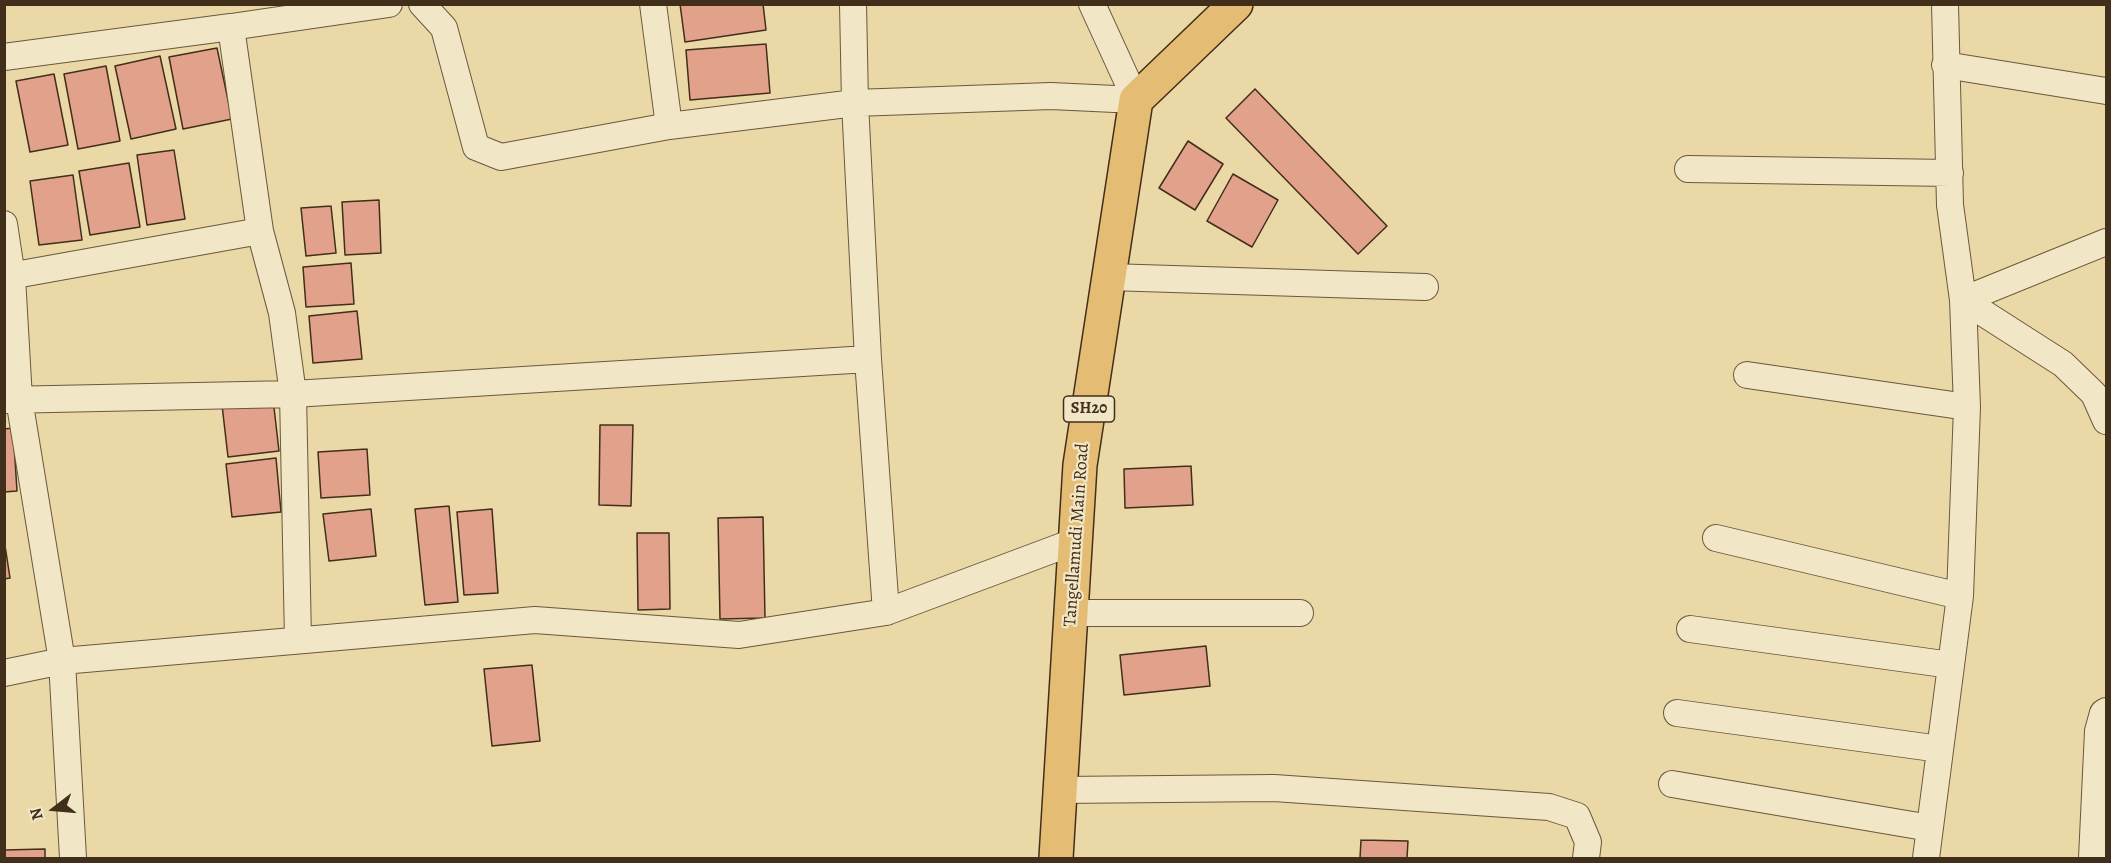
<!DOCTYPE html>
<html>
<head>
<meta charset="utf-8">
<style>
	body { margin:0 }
	#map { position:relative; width:2111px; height:863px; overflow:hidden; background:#ead8a6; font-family:Alegreya,serif }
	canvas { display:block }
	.frame { position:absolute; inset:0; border:6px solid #412e1b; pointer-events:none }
	.north { position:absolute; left:24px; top:779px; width:60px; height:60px; -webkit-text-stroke:4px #f1e6c5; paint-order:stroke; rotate:254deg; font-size:16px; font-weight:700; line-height:24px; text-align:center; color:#412e1b }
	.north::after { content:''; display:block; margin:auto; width:21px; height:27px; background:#412e1b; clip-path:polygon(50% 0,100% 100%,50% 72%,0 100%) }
</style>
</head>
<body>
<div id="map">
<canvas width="2111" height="863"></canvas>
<div class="frame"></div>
<div class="north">N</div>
</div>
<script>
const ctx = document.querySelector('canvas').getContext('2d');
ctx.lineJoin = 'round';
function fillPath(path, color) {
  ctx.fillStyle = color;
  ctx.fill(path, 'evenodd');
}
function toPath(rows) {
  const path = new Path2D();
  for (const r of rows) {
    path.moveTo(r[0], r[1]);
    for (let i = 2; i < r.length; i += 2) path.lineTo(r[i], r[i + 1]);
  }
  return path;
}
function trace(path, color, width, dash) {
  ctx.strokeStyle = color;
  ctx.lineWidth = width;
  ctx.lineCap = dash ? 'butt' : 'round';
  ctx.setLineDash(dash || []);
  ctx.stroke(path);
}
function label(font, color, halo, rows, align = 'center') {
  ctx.font = font + ' Alegreya,serif';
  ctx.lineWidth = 4.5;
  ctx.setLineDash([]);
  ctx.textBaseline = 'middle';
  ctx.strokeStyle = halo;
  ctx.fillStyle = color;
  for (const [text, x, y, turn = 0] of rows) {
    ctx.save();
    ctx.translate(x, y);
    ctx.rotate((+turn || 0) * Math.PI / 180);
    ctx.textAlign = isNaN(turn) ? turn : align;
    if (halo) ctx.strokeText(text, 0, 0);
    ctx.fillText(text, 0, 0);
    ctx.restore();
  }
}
const building = toPath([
	[680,4,763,4,766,30,685,42,680,4],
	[766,44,770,93,690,100,686,50,766,44],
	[217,48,232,119,183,129,169,57,217,48],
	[160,56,176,129,131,139,115,66,160,56],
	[106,66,120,141,78,149,64,74,106,66],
	[54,74,68,145,30,152,16,81,54,74],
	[1255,89,1387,226,1358,254,1226,118,1255,89],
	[1188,141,1223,164,1195,210,1159,188,1188,141],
	[174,150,185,219,147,225,137,155,174,150],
	[129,163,140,227,90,235,79,171,129,163],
	[1233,174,1278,200,1252,247,1207,221,1233,174],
	[73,175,82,240,39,245,30,181,73,175],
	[379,200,381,253,345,255,342,202,379,200],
	[331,206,336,253,306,256,301,208,331,206],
	[351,263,354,304,306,307,303,267,351,263],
	[357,311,362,359,313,363,309,316,357,311],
	[273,399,279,451,228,457,222,405,273,399],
	[600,425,633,425,631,506,599,505,600,425],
	[13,428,17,491,4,492,4,429,13,428],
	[367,449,370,495,321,498,318,452,367,449],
	[276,458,281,512,232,517,226,464,276,458],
	[1191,466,1193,505,1125,508,1124,469,1191,466],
	[449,506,458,602,425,605,415,509,449,506],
	[371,509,376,556,329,561,323,514,371,509],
	[492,509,498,593,464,595,457,512,492,509],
	[763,517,765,618,720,619,718,518,763,517],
	[637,533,669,533,670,609,638,610,637,533],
	[4,539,10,578,4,579,4,539],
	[1206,646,1210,686,1124,695,1120,655,1206,646],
	[532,665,540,741,492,746,484,669,532,665],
	[1361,840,1408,841,1407,858,1360,858,1361,840],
	[45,849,45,858,4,858,4,850,45,849]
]);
fillPath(building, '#e2a18a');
trace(building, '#412e1b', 1.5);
const minor = toPath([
	[422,4,444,28,476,147,501,157,669,126,855,103,868,359,886,612],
	[653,4,669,126],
	[853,4,855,103,1051,96,1136,100,1092,4],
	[4,57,231,27],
	[1945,65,2106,91],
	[1688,169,1950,173],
	[4,224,12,277,19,399,62,661,73,858],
	[260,231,282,313,293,394,298,640],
	[4,277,260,231,231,27,389,4],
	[1109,277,1425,287],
	[1963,300,2063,364,2094,394,2106,421],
	[1963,300,2106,242],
	[1747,375,1967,407],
	[4,400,293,394,868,359],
	[1716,538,1960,596],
	[1071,613,1300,613],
	[1690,629,1951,665],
	[4,673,62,661,535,620,739,635,886,612,1076,541],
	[1677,713,1940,749],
	[1672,784,1930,828],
	[1060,790,1274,788,1549,807,1577,816,1588,842,1586,858],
	[1926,858,1960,596,1967,407,1963,300,1950,205,1945,4],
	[2092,858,2098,731,2103,713,2106,711]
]);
const primary = toPath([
	[1056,858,1080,465,1136,100,1236,4]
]);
trace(minor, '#6b583e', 28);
trace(primary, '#412e1b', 36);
trace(minor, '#f1e6c5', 26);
trace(primary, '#e5bc73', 33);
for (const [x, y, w] of [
	[1089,409,51]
]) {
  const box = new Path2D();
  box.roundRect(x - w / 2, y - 13, w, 26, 4.5);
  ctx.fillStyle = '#f1e6c5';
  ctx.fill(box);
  trace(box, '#412e1b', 1.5);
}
label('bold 16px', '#412e1b', null, [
	["SH20",1089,409]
]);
label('18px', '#412e1b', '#f1e6c5', [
	["Tangellamudi Main Road",1077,535,-86]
]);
</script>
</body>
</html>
